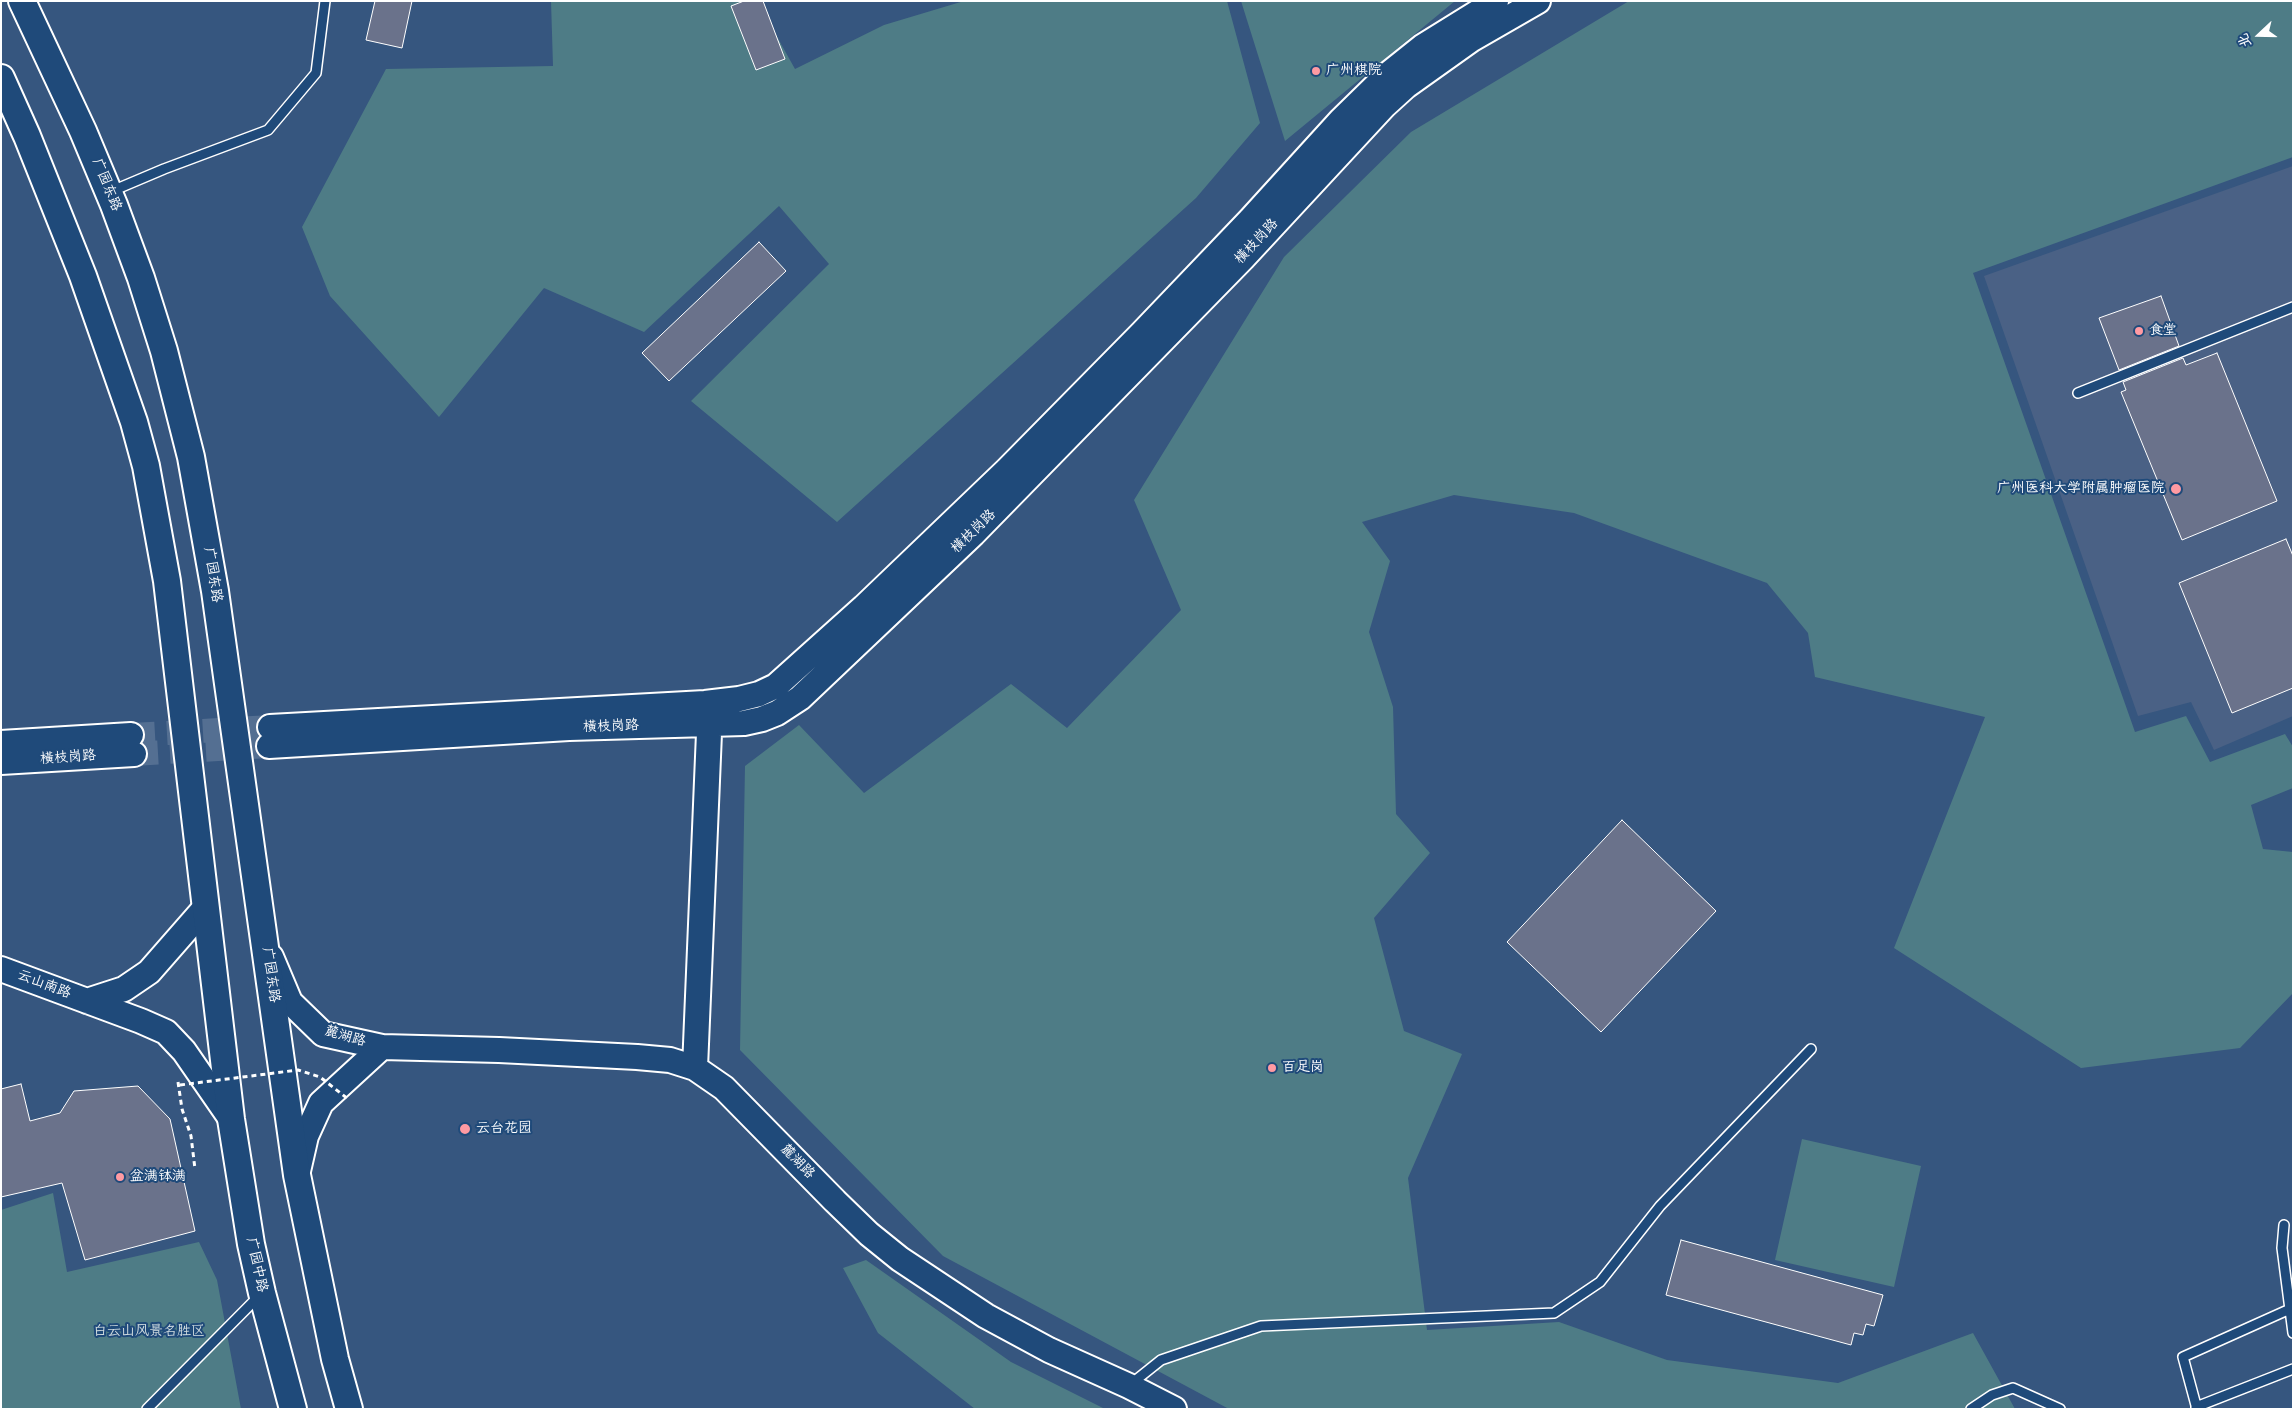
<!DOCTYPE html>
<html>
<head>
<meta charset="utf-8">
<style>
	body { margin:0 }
	#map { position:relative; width:2294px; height:1410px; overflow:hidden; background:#36567f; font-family:"Architects Daughter","LXGW WenKai TC",sans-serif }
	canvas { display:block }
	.frame { position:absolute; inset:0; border:2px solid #fff; pointer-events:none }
	.north { position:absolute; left:2234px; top:10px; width:50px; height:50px; -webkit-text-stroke:4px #1f4a7a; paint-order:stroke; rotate:249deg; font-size:14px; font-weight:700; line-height:20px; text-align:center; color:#fff }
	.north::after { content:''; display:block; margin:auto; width:18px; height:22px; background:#fff; clip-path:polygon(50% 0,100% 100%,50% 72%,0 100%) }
</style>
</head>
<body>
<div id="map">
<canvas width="2294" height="1410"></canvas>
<div class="frame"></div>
<div class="north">北</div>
</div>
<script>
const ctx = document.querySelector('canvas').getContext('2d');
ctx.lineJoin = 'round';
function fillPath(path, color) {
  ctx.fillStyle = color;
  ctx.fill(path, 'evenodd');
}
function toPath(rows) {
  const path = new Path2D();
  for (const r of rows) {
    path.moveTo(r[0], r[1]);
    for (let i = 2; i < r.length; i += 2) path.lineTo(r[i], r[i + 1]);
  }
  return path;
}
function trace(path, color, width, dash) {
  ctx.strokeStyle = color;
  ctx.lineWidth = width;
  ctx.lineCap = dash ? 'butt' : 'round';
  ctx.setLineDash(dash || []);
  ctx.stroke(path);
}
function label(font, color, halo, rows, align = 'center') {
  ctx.font = font + ' "Architects Daughter","LXGW WenKai TC",sans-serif';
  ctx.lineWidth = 4;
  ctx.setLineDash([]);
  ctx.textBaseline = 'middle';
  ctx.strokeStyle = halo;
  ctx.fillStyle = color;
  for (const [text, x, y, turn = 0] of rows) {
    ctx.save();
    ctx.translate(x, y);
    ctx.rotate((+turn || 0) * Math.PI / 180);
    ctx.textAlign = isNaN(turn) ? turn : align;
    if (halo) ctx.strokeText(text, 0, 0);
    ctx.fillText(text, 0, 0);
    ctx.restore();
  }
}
fillPath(toPath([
	[2293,166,2293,716,2214,750,2191,702,2138,716,1984,276]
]), '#4a6185');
fillPath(toPath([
	[551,1,757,1,795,69,884,25,964,1,1227,1,1260,123,1196,198,837,522,691,401,829,264,779,206,644,332,544,288,439,417,330,296,302,227,386,69,553,66],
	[1241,1,1455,1,1285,141],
	[1629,1,2293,1,2293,157,1973,273,2135,732,2186,716,2210,762,2285,734,2293,747,2293,788,2251,805,2263,849,2293,852,2293,993,2240,1048,2081,1068,1894,948,1985,717,1815,677,1808,633,1767,583,1574,513,1454,495,1362,522,1390,561,1369,632,1393,707,1396,814,1430,853,1374,918,1404,1031,1462,1054,1408,1178,1427,1330,1559,1322,1667,1360,1838,1383,1973,1333,2015,1409,1229,1409,943,1256,740,1050,745,766,799,725,864,793,1011,684,1067,728,1181,610,1134,500,1284,257,1411,132],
	[1802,1139,1921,1166,1894,1287,1775,1260],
	[53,1193,67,1272,199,1242,217,1280,241,1409,1,1409,1,1210],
	[866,1260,1011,1362,1105,1409,975,1409,878,1333,843,1268]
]), '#4e7c86');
const building = toPath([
	[375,1,412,1,402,48,366,40,375,1],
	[744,1,763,1,785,59,756,70,731,6,744,1],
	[759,242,786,271,669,381,642,353,759,242],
	[2161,296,2179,346,2119,370,2099,318,2161,296],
	[2217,353,2277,501,2182,540,2121,392,2126,390,2123,382,2183,358,2186,365,2217,353],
	[2286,539,2293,556,2293,688,2232,713,2179,583,2286,539],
	[1622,820,1716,911,1601,1032,1507,942,1622,820],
	[21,1084,30,1121,60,1113,74,1091,138,1086,170,1119,195,1231,85,1260,62,1183,1,1197,1,1089,21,1084],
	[1681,1240,1883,1295,1874,1326,1866,1324,1863,1335,1854,1333,1851,1345,1666,1295,1681,1240]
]);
fillPath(building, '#6a728b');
trace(building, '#fff', 1);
trace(toPath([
	[131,735,270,727],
	[134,754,269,746]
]), '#546f92', 24, [24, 12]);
const service = toPath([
	[112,191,164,169,268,130,316,73,325,1],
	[2078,393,2293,307],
	[2284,1225,2282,1248,2293,1333],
	[1131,1384,1161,1360,1261,1326,1554,1313,1600,1282,1660,1206,1811,1049],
	[2196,1407,2293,1369],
	[147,1409,260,1295],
	[1971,1409,1992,1395,2013,1388,2060,1409],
	[2197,1409,2183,1357,2290,1309]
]);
const secondary = toPath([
	[270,727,705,703,739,699,759,694,776,686,864,607,1007,470,1142,333,1250,220,1341,120,1387,75,1422,47,1496,1],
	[1,743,131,735],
	[269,746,569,728,744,723,762,719,777,713,800,698,973,534,1243,258,1384,106,1406,86,1472,39,1538,1],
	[1,762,134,754],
	[271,957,290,1002,323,1034,382,1047,499,1050,637,1057,670,1060,695,1068,724,1088,835,1201,869,1234,900,1259,986,1316,1049,1350,1129,1386,1174,1409],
	[1,969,141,1021,166,1032,184,1051,231,1119],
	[87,1001,124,989,149,972,205,908],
	[695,1068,710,709],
	[298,1171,306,1136,321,1103,382,1047]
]);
const primary = toPath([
	[22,1,83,131,114,205,141,278,164,351,191,457,215,591,297,1175,335,1359,349,1409],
	[1,78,27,136,83,276,134,422,146,466,167,581,231,1119,251,1244,262,1293,293,1409]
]);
trace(service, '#fff', 12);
trace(secondary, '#fff', 28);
trace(primary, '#fff', 30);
trace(toPath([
	[178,1082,182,1109,191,1136,195,1169]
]), '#fff', 3, [5, 4]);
trace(service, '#1f4a7a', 9);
trace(secondary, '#1f4a7a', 24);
trace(primary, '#1f4a7a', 26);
trace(toPath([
	[180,1085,298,1070,320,1077,348,1099]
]), '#fff', 3, [5, 4]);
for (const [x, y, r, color] of [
	[1316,71,5,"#ff9aa2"],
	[2139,331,5,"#ff9aa2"],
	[2176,489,6,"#ff9aa2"],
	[1272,1068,5,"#ff9aa2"],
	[465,1129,6,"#ff9aa2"],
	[120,1177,5,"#ff9aa2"]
]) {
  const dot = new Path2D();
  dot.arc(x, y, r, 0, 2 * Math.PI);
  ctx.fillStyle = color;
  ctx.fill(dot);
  trace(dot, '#1f4a7a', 2);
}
label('14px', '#fff', '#1f4a7a', [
	["广州棋院",1326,71],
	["食堂",2149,331],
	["广州医科大学附属肿瘤医院",2165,489,"right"],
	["百足岗",1282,1068],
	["云台花园",476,1129],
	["盆满钵满",130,1177]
], 'left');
label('14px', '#fff', '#1f4a7a', [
	["广园东路",106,185,68],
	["横枝岗路",1257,242,-47],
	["横枝岗路",974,532,-44],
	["广园东路",212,575,81],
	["横枝岗路",611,727,-2],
	["横枝岗路",68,758,-4],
	["广园东路",270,975,82],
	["云山南路",44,985,21],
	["麓湖路",345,1037,16],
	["麓湖路",797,1162,46],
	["广园中路",256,1265,78]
]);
label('14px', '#d3dee1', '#1f4a7a', [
	["白云山风景名胜区",149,1332]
]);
</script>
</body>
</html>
